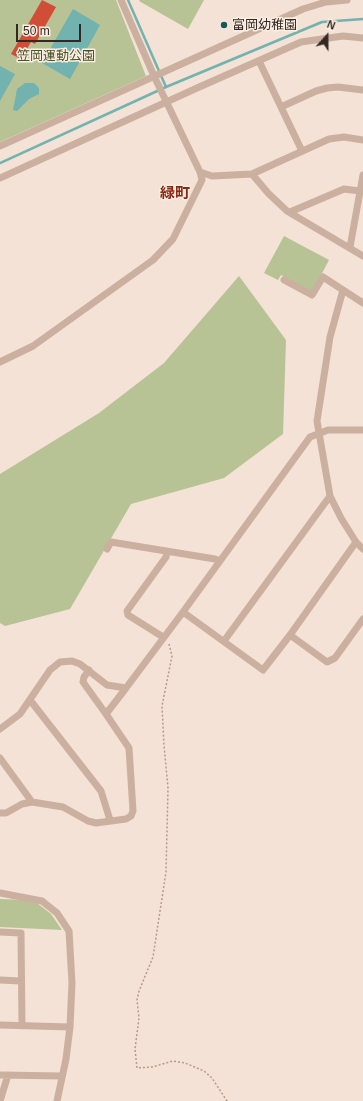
<!DOCTYPE html>
<html>
<head>
<meta charset="utf-8">
<style>
	body { margin:0 }
	#map { position:relative; width:363px; height:1101px; overflow:hidden; background:#f3e2d5; font-family:Helvetica,sans-serif }
	canvas { display:block }
	.north { position:absolute; left:307px; top:16px; width:40px; height:40px; -webkit-text-stroke:3px #faede1; paint-order:stroke; rotate:21deg; font-size:11px; font-weight:700; line-height:16px; text-align:center; color:#352824 }
	.north::after { content:''; display:block; margin:auto; width:14px; height:18px; background:#352824; clip-path:polygon(50% 0,100% 100%,50% 72%,0 100%) }
	.scale { position:absolute; left:16px; top:24px; width:65px; height:18px; box-sizing:border-box; border:2px solid #352824; border-top:0; padding-left:5px; font-size:12px; line-height:14px; white-space:nowrap; color:#352824; -webkit-text-stroke:3px #faede1; paint-order:stroke }
</style>
</head>
<body>
<div id="map">
<canvas width="363" height="1101"></canvas>
<div class="north">N</div>
<div class="scale">50 m</div>
</div>
<script>
const ctx = document.querySelector('canvas').getContext('2d');
ctx.lineJoin = 'round';
function fillPath(path, color) {
  ctx.fillStyle = color;
  ctx.fill(path, 'evenodd');
}
function toPath(rows) {
  const path = new Path2D();
  for (const r of rows) {
    path.moveTo(r[0], r[1]);
    for (let i = 2; i < r.length; i += 2) path.lineTo(r[i], r[i + 1]);
  }
  return path;
}
function trace(path, color, width, dash) {
  ctx.strokeStyle = color;
  ctx.lineWidth = width;
  ctx.lineCap = dash ? 'butt' : 'round';
  ctx.setLineDash(dash || []);
  ctx.stroke(path);
}
function label(font, color, halo, rows, align = 'center') {
  ctx.font = font + ' Helvetica,"Noto Sans JP",sans-serif';
  ctx.lineWidth = 3;
  ctx.setLineDash([]);
  ctx.textBaseline = 'middle';
  ctx.strokeStyle = halo;
  ctx.fillStyle = color;
  for (const [text, x, y, turn = 0] of rows) {
    ctx.save();
    ctx.translate(x, y);
    ctx.rotate((+turn || 0) * Math.PI / 180);
    ctx.textAlign = isNaN(turn) ? turn : align;
    if (halo) ctx.strokeText(text, 0, 0);
    ctx.fillText(text, 0, 0);
    ctx.restore();
  }
}
fillPath(toPath([
	[0,0,116,0,146,76,0,142],
	[140,0,204,0,188,29,139,1],
	[284,236,329,260,312,292,281,275,278,280,264,273],
	[239,276,286,340,283,434,224,478,131,504,70,609,5,626,0,623,0,474,99,413,164,363],
	[0,899,28,900,37,903,51,914,62,930,0,927]
]), '#b7c394');
fillPath(toPath([
	[73,9,100,25,70,79,42,63],
	[0,66,15,74,0,101],
	[25,83,34,83,39,88,39,94,29,99,17,111,13,110,17,89]
]), '#72b2af');
trace(toPath([
	[128,0,166,87],
	[0,163,166,87,322,22,363,19]
]), '#72b2af', 2.5);
fillPath(toPath([
	[42,0,56,7,35,44,31,42,21,59,11,54]
]), '#d14d35');
trace(toPath([
	[169,644,172,656,162,706,164,745,168,788,166,872,153,957,139,991,137,1000,139,1018,135,1049,137,1068,152,1067,173,1061,185,1063,204,1071,212,1078,227,1101]
]), '#b79a8b', 1.5, [2, 2]);
trace(toPath([
	[259,61,302,151],
	[281,107,316,91,327,88,338,87,363,90],
	[0,146,303,9,326,2,347,0],
	[200,172,212,176,252,174,329,139,344,137,363,140],
	[252,174,268,193,287,211,363,256],
	[0,178,197,88,301,42,343,36,363,38],
	[290,212,344,189,360,191],
	[350,247,363,175],
	[284,280,312,295,323,277,363,303],
	[343,290,330,337,317,421,330,496,341,518,356,542,363,549],
	[0,362,33,346,153,260,173,239,202,180,200,172,154,76,121,0],
	[107,549,111,542,215,559,220,561],
	[183,612,263,670,290,635,356,542],
	[290,635,327,662,335,658,363,619],
	[163,637,128,615,127,611,166,557,167,552],
	[224,641,330,496],
	[89,670,84,677,83,682,106,714],
	[30,700,101,791,110,820],
	[0,729,20,714,50,670,60,662,72,661,80,664,107,685,126,688,183,612,310,437,328,430,363,430],
	[0,758,32,802],
	[0,813,6,813,22,804,32,802,63,807,88,821,96,823,126,819,131,816,133,811,129,748,106,714,126,688],
	[0,893,42,901,57,913,69,931,72,983,70,1027,66,1059,57,1101],
	[0,932,21,933,22,1026],
	[0,980,21,981],
	[0,1025,70,1027],
	[0,1075,62,1076],
	[0,1101,8,1075]
]), '#cbb0a0', 7);
for (const [x, y, r, color] of [
	[224,25,4,"#175958"]
]) {
  const dot = new Path2D();
  dot.arc(x, y, r, 0, 2 * Math.PI);
  ctx.fillStyle = color;
  ctx.fill(dot);
  trace(dot, '#faede1', 1.5);
}
label('13px', '#352824', '#faede1', [
	["富岡幼稚園",232,25]
], 'left');
label('13px', '#485526', '#faede1', [
	["笠岡運動公園",56,56]
]);
label('bold 15px', '#8a2816', '#faede1', [
	["緑町",175,194]
]);
</script>
</body>
</html>
